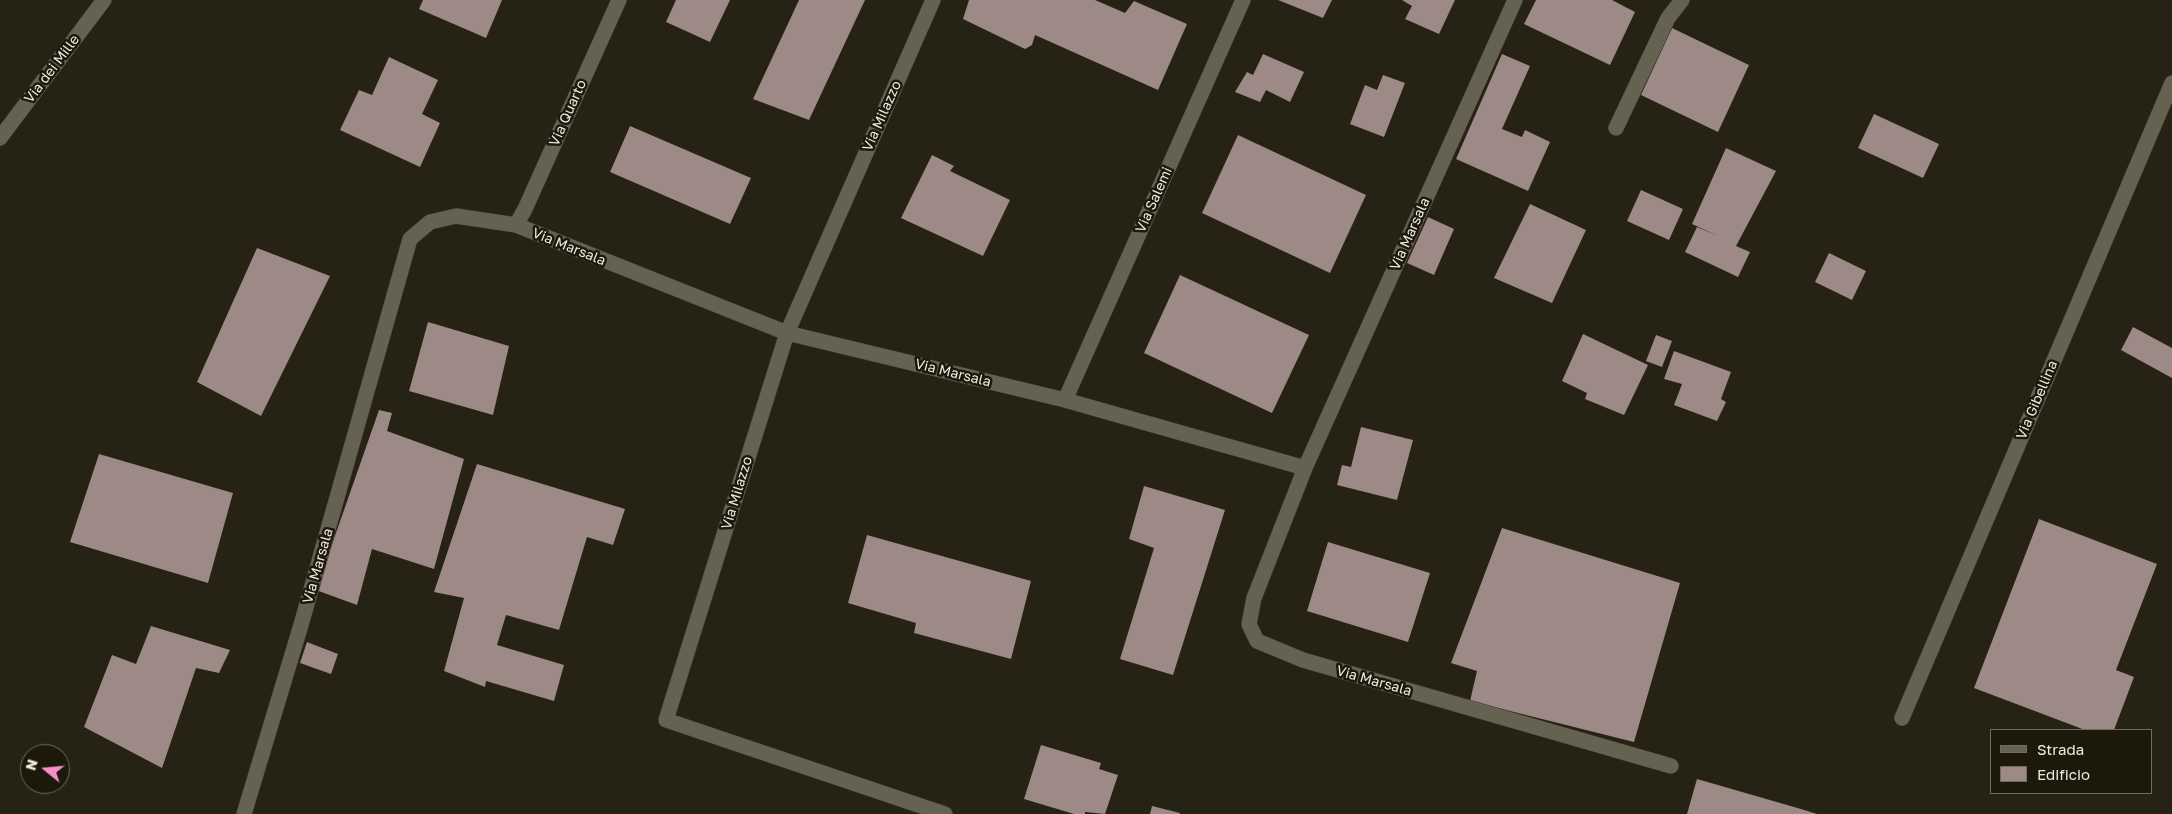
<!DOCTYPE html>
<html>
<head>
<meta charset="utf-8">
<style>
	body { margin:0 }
	#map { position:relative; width:2172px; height:814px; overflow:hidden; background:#262214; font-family:"Golos Text",sans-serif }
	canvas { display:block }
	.legend { position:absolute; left:1990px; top:729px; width:162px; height:65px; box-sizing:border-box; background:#1c190b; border:1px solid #6f6c60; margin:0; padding:6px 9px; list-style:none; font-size:15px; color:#ece9e0 }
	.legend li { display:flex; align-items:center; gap:10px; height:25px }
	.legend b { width:25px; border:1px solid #6f6c60 }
	.north { position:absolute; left:20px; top:744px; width:50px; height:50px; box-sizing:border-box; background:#1c190b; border:1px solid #6f6c60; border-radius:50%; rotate:287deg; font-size:14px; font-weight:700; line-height:20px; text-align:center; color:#ece9e0 }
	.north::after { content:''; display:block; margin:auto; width:18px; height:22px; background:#f98fc8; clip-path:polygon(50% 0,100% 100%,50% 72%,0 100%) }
</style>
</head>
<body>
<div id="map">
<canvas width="2172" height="814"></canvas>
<ul class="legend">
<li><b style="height:6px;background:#666252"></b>Strada</li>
<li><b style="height:14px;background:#9d8985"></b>Edificio</li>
</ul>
<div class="north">N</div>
</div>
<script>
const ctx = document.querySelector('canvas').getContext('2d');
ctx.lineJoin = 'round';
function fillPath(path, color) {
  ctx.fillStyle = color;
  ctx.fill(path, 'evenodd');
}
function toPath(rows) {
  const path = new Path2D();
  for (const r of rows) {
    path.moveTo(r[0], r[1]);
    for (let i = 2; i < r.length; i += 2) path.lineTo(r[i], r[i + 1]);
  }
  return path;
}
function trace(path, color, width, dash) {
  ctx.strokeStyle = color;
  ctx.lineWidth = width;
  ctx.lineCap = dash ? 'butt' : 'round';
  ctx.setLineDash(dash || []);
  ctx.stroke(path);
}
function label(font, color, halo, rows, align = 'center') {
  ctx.font = font + ' "Golos Text",sans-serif';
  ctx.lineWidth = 5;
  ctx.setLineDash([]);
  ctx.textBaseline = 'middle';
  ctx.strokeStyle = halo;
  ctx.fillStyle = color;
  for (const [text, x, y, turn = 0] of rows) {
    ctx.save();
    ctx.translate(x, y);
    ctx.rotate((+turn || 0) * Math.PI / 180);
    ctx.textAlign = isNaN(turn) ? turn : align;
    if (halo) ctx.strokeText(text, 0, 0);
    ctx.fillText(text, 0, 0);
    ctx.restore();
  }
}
fillPath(toPath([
	[423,0,502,0,486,38,419,9],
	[676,0,730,0,710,42,666,22],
	[799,0,865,0,809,120,753,99],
	[969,0,1095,0,1125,13,1134,1,1187,24,1158,90,1035,35,1032,45,1025,49,963,19],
	[1278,0,1332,0,1323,18],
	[1402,0,1455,0,1439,34,1405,19,1412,6],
	[1536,0,1612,0,1635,12,1610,65,1524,24],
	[1672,28,1749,65,1718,132,1641,95],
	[1263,54,1304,72,1290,102,1266,90,1260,102,1235,92,1247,72,1253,75],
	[1502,54,1530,66,1502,129,1522,137,1525,130,1550,142,1528,191,1456,159],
	[389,57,438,80,422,114,440,123,420,167,340,130,359,90,372,95],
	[1383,75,1405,83,1384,137,1350,124,1365,85,1377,90],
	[1874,114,1939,144,1923,178,1858,148],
	[630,126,751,178,730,224,610,172],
	[1238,135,1366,195,1330,273,1202,213],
	[1726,148,1776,171,1736,246,1750,252,1738,277,1685,252,1697,227,1718,236,1692,224],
	[932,155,954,166,950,171,1010,200,983,256,901,218],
	[1641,190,1683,209,1669,240,1627,221],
	[1530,204,1586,230,1552,303,1494,278],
	[1428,217,1454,229,1434,275,1407,263],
	[257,248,330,276,261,416,197,382],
	[1829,253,1866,271,1852,300,1815,282],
	[1180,275,1309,335,1272,413,1144,353],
	[428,322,509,346,493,415,409,391],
	[2133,327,2172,348,2172,378,2121,350],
	[1583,334,1648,365,1624,415,1585,399,1587,393,1562,381],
	[1656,335,1672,341,1662,367,1646,361],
	[1674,351,1731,372,1721,399,1726,402,1717,421,1674,405,1682,384,1664,379],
	[379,410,392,413,387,431,464,459,434,569,372,549,357,605,316,590],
	[1361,427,1413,440,1397,500,1337,485,1342,465,1351,467],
	[99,454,233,493,208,583,70,542],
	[477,464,625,509,613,545,587,537,559,630,506,615,497,645,564,665,554,701,486,681,485,687,444,671,464,598,434,592],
	[1144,486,1225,510,1173,675,1120,659,1154,548,1129,539],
	[2039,519,2157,564,2116,670,2134,677,2114,730,2085,730,1974,688],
	[1502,528,1680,583,1634,742,1470,701,1477,671,1451,663],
	[867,535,1031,581,1011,659,914,633,916,623,848,603],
	[1328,542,1430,573,1408,642,1307,611],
	[151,626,230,650,219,673,196,668,162,768,84,727,112,655,136,664],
	[307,642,338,654,331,674,300,663],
	[1041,745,1101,763,1099,769,1118,775,1105,814,1085,812,1085,814,1074,814,1024,799],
	[1697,779,1801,809,1817,814,1687,814],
	[1152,806,1180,813,1180,814,1150,814]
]), '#9d8985');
const minor = toPath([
	[933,0,787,333,666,720,945,814],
	[1616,128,1668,18,1682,0],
	[0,138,104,0],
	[516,225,525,209,619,0],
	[1065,400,1243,0],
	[1305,468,1254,598,1249,624,1257,641,1303,660,1671,766],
	[1902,718,2172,83],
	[244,814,301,625,410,239,430,222,456,216,516,225,787,333,1065,400,1305,468,1515,0]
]);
trace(minor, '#403c33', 16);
trace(minor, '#666252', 15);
label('14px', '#ece9e0', '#1c190b', [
	["Via dei Mille",52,69,-53],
	["Via Quarto",568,113,-66],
	["Via Milazzo",882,116,-66],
	["Via Salemi",1154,200,-66],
	["Via Marsala",1410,234,-66],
	["Via Marsala",569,247,22],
	["Via Marsala",953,373,14],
	["Via Gibellina",2037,400,-67],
	["Via Milazzo",737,493,-73],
	["Via Marsala",318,566,-74],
	["Via Marsala",1374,681,16]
]);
</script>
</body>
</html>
